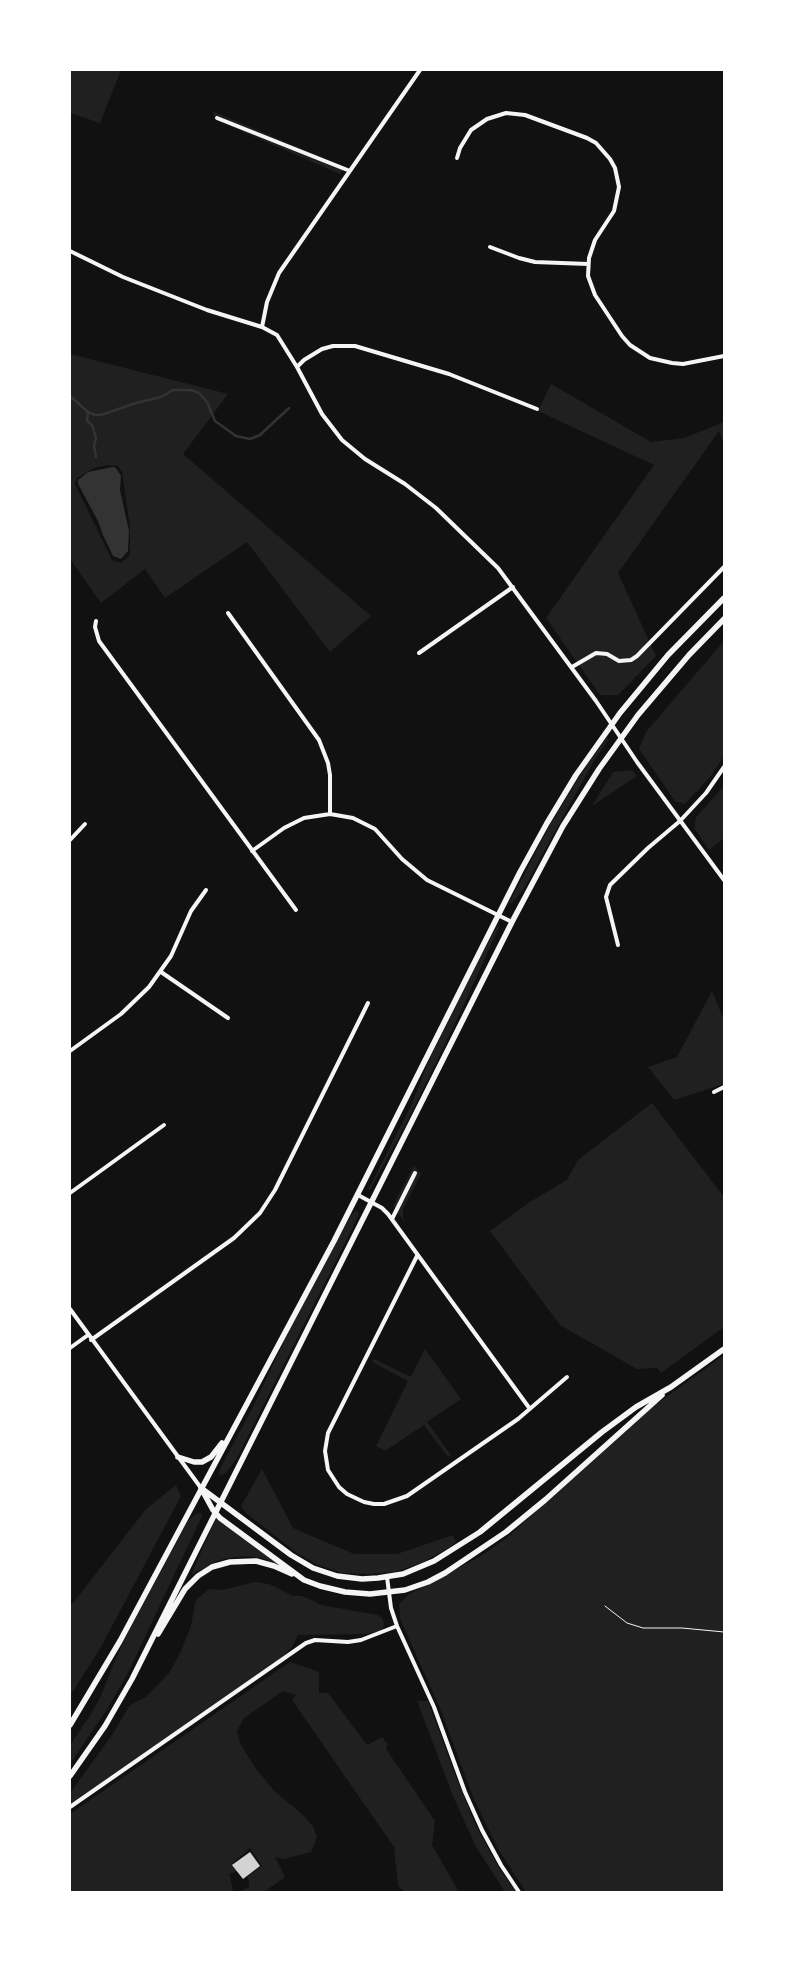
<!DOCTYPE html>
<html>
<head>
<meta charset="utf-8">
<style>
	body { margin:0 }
	#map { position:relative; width:794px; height:1962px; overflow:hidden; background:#111; font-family:"Asap Condensed",sans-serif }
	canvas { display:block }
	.frame { position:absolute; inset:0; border:71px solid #fff; pointer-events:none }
</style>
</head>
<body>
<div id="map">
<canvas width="794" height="1962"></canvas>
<div class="frame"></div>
</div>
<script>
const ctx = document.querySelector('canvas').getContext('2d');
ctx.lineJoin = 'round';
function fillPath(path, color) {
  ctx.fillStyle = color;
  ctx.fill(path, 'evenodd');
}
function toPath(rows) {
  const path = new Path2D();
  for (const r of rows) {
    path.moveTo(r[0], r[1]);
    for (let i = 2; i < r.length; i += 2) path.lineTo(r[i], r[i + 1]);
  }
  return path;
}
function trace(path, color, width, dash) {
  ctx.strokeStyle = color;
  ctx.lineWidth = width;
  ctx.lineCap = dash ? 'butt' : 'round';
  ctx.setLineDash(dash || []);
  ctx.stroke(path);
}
fillPath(toPath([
	[70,70,121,70,100,123,70,113],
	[212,111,345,167,340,174,216,120],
	[70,354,228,394,183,454,371,616,330,652,247,542,165,598,145,569,101,603,70,559],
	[108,465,118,466,122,472,130,527,130,555,121,563,112,560,75,484,77,478,94,468],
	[551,384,651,442,684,438,724,422,724,444,719,431,618,573,656,656,618,695,600,695,546,618,654,465,538,411],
	[724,641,724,756,710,777,685,804,675,801,639,749,646,732],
	[608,737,608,740,595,759,523,890,512,903,509,903,551,823,588,763],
	[632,770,637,776,592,806,613,772],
	[724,786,724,838,709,850,694,828,696,817],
	[498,925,499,927,462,1009,406,1124,370,1190,368,1189,370,1186,410,1108,430,1058,482,954],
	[712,991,724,1020,724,1084,674,1100,648,1067,677,1057],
	[652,1103,724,1197,724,1327,661,1373,657,1368,637,1369,560,1325,490,1231,530,1202,567,1180,578,1160],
	[414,1165,421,1174,403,1209,403,1217,405,1223,393,1206],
	[357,1210,359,1215,237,1458,226,1473,220,1475,219,1472,225,1459,252,1409,295,1318,352,1214],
	[425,1349,461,1399,427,1422,451,1455,448,1457,424,1425,385,1451,376,1446,408,1381,372,1362,374,1359,411,1377],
	[724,1355,724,1892,526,1892,498,1849,473,1797,440,1708,400,1619,399,1604,408,1595,481,1556,508,1537,643,1414],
	[262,1469,293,1528,354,1554,397,1554,453,1535,456,1542,450,1547,423,1562,395,1572,369,1574,342,1573,318,1565,297,1553,246,1513,241,1506],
	[176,1485,181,1496,101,1647,70,1696,70,1607,146,1509],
	[197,1513,202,1514,202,1516,128,1673,108,1708,70,1764,70,1745,89,1717,100,1698,118,1653,132,1625,188,1521],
	[216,1518,277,1564,262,1558,246,1556,228,1558,217,1561,191,1575],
	[255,1582,269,1584,293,1596,301,1596,310,1599,321,1605,378,1615,383,1619,384,1626,380,1631,368,1634,298,1635,292,1647,280,1659,70,1804,70,1793,112,1735,130,1705,146,1697,169,1673,181,1651,191,1626,195,1603,198,1598,209,1589,223,1590],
	[290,1662,319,1672,319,1693,328,1693,367,1745,382,1737,388,1744,386,1749,435,1821,432,1845,459,1892,405,1892,398,1886,394,1847,292,1700,296,1695,283,1691,244,1718,237,1731,240,1743,254,1766,274,1791,302,1814,313,1826,317,1837,311,1852,284,1859,275,1857,285,1877,264,1892,240,1892,249,1887,249,1880,247,1877,262,1866,250,1848,232,1864,237,1871,229,1874,233,1889,231,1892,70,1892,70,1814],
	[417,1701,428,1701,456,1777,476,1826,499,1868,516,1892,505,1892,476,1847,453,1796]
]), '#202020');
fillPath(toPath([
	[113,467,116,468,121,476,120,490,129,531,128,551,121,559,113,556,103,535,98,521,78,484,78,480,88,472]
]), '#333');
trace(toPath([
	[70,396,88,412,95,415,101,415,136,403,161,397,173,390,191,390,199,393,207,402,215,421,236,436,250,439,260,435,289,408],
	[88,412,87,421,92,425,96,438,94,446,96,457]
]), '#333', 2.5);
fillPath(toPath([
	[250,1852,260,1866,243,1879,232,1865]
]), '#d3d3d3');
trace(toPath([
	[605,1606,627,1623,643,1628,682,1628,724,1632]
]), '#f5f5f5', 1);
trace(toPath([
	[217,118,350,171],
	[457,158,460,148,471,130,487,119,506,113,525,115,587,138,596,143,610,159,615,168,619,187,614,211,595,240,589,258,588,276,595,295,622,336,630,345,650,358,672,363,683,364,724,356],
	[490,247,519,258,535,262,588,264],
	[70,251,123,277,207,310,262,327,277,335,297,367,322,414,342,440,365,459,405,484,436,508,498,568,596,701,637,762,724,880],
	[262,327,267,302,279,273,420,70],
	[297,367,304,360,322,349,333,346,355,346,449,374,537,409],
	[228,613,319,740,328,763,330,775,330,814],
	[96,621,95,627,99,641,296,910],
	[419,653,513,587],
	[572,667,596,653,607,654,619,661,631,660,637,656,724,567],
	[70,840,85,824],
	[252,851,284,828,304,818,330,814,353,818,375,829,402,859,427,880,512,922],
	[618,945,606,897,610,885,648,848,680,821,706,793,724,767],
	[161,972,228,1018],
	[70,1051,121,1014,149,987,171,956,191,911,206,890],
	[714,1092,724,1087],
	[70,1193,164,1125],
	[358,1195,382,1208,388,1214,530,1409],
	[392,1219,415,1173],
	[417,1256,328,1433,325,1451,328,1470,339,1487,347,1494,364,1502,374,1504,384,1504,407,1496,518,1419,567,1377],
	[70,1309,201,1488],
	[91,1340,234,1238,260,1213,275,1190,368,1003],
	[70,1348,88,1335],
	[387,1577,391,1608,397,1626,434,1707,465,1792,482,1830,501,1865,519,1892],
	[70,1807,306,1643,315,1640,348,1642,361,1640,397,1626]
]), '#f5f5f5', 4);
trace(toPath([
	[178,1457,194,1462,202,1462,211,1457,222,1443],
	[201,1488,291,1555,313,1568,337,1576,362,1579,378,1578,403,1574,434,1561,480,1532,602,1432,636,1407,671,1387,724,1349],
	[202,1490,213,1510,220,1518,304,1580,320,1586,345,1592,370,1594,405,1590,428,1582,445,1573,506,1532,545,1500,662,1395],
	[158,1634,185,1589,198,1576,212,1567,230,1562,256,1561,274,1566,292,1574],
	[70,1725,120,1641,334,1241,520,872,547,823,576,775,620,713,668,655,724,598],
	[70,1776,105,1726,132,1679,512,922,563,826,599,769,638,715,689,655,724,619]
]), '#f5f5f5', 5.5);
</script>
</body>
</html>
